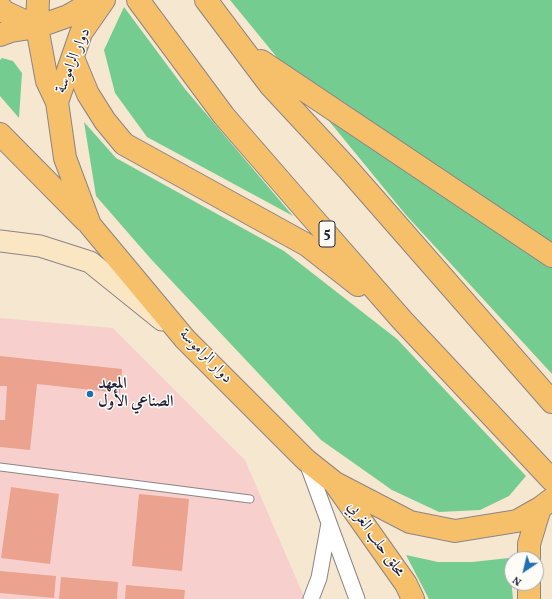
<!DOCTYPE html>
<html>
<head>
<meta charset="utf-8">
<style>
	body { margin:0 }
	#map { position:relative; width:552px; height:599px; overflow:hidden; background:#f6e7d1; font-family:Vollkorn,serif }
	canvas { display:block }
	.north { position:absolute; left:504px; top:551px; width:40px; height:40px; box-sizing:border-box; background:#fdfcf7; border:1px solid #a5a5ac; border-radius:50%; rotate:215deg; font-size:11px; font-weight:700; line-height:16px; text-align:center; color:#22223b }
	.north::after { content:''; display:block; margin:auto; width:14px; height:18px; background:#1f6fb2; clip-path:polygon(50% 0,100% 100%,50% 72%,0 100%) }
</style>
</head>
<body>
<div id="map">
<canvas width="552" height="599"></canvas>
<div class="north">N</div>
</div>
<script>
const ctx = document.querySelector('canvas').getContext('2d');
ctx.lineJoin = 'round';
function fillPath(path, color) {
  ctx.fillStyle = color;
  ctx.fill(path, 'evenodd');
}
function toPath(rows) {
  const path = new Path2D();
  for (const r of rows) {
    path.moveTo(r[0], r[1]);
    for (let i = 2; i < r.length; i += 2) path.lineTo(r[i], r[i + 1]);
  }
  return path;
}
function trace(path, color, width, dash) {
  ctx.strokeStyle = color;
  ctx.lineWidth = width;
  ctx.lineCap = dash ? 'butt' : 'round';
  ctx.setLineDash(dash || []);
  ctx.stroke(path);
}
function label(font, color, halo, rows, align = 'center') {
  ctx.font = font + ' Vollkorn,Amiri,serif';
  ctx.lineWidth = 3;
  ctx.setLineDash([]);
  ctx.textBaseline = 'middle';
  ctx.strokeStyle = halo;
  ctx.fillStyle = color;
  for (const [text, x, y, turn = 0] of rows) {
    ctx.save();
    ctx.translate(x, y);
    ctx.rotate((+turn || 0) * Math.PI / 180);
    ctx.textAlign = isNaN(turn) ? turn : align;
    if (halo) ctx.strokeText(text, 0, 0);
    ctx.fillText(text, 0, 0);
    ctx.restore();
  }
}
fillPath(toPath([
	[0,318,113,328,245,460,305,599,0,599]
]), '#f7d0cd');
fillPath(toPath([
	[230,0,552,0,552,374,406,215],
	[124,7,185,89,293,216,147,137,115,93,104,50],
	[2,58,13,61,22,73,19,118,0,96,0,60],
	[84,122,116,158,284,251,397,339,526,476,509,496,480,510,439,512,392,490,321,440,150,258,96,196],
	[406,555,438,562,472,562,509,558,513,599,429,599]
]), '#74cc91');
fillPath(toPath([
	[0,356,122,369,120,393,37,384,30,450,0,447,0,420,5,420,7,386,0,386],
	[11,487,59,494,50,564,1,558],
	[139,494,189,499,182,571,132,566],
	[0,571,56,576,54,598,0,593],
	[61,577,118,582,117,599,59,599],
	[126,585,185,590,184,599,125,599]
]), '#eba28e');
const lane = toPath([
	[0,467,250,499]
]);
const street = toPath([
	[306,460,329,523,319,578,311,599],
	[329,523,357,599]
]);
const secondary = toPath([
	[0,241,40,246,90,262,162,320]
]);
const highway = toPath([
	[38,0,37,27,47,81,57,102],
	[104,0,81,33,57,102,65,158,90,225,185,339,306,460,335,483,410,522,455,531,517,521,540,508,552,499],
	[138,0,224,116,303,207,402,320,552,480],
	[206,0,270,85,348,169,552,402],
	[0,7,5,12,37,27],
	[0,35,11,31,37,27,68,16,96,0],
	[73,58,88,94,105,121,124,144,307,245,358,285],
	[261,61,552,256],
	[0,134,85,220],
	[336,485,406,584,413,599],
	[529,559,529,544,540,508],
	[529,583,529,599]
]);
trace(lane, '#8c8486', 9);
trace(street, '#8c8486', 17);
trace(secondary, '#8c8486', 23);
trace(highway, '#8c8486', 24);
trace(lane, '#fff', 7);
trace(street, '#fff', 15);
trace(secondary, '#fbe6c4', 21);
trace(highway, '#f6c06b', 22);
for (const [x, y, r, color] of [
	[90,394,4,"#1f6fb2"]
]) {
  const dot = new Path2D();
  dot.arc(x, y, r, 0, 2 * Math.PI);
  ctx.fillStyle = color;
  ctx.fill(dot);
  trace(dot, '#fdfcf7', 1.5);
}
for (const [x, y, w] of [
	[327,234,16]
]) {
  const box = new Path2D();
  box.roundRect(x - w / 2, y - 13, w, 26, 3);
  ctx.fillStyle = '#fdfcf7';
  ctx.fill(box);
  trace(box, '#22223b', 1);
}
label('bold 15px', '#22223b', null, [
	["5",327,234]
]);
label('16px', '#22223b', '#fdfcf7', [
	["دوار الراموسة",74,61,-68],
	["دوار الراموسة",205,357,46],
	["محلق حلب الغربي",375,540,55]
]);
label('bold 16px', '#22223b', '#fdfcf7', [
	["المعهد",98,385],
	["الصناعي الأول",98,403]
], 'left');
</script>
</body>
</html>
